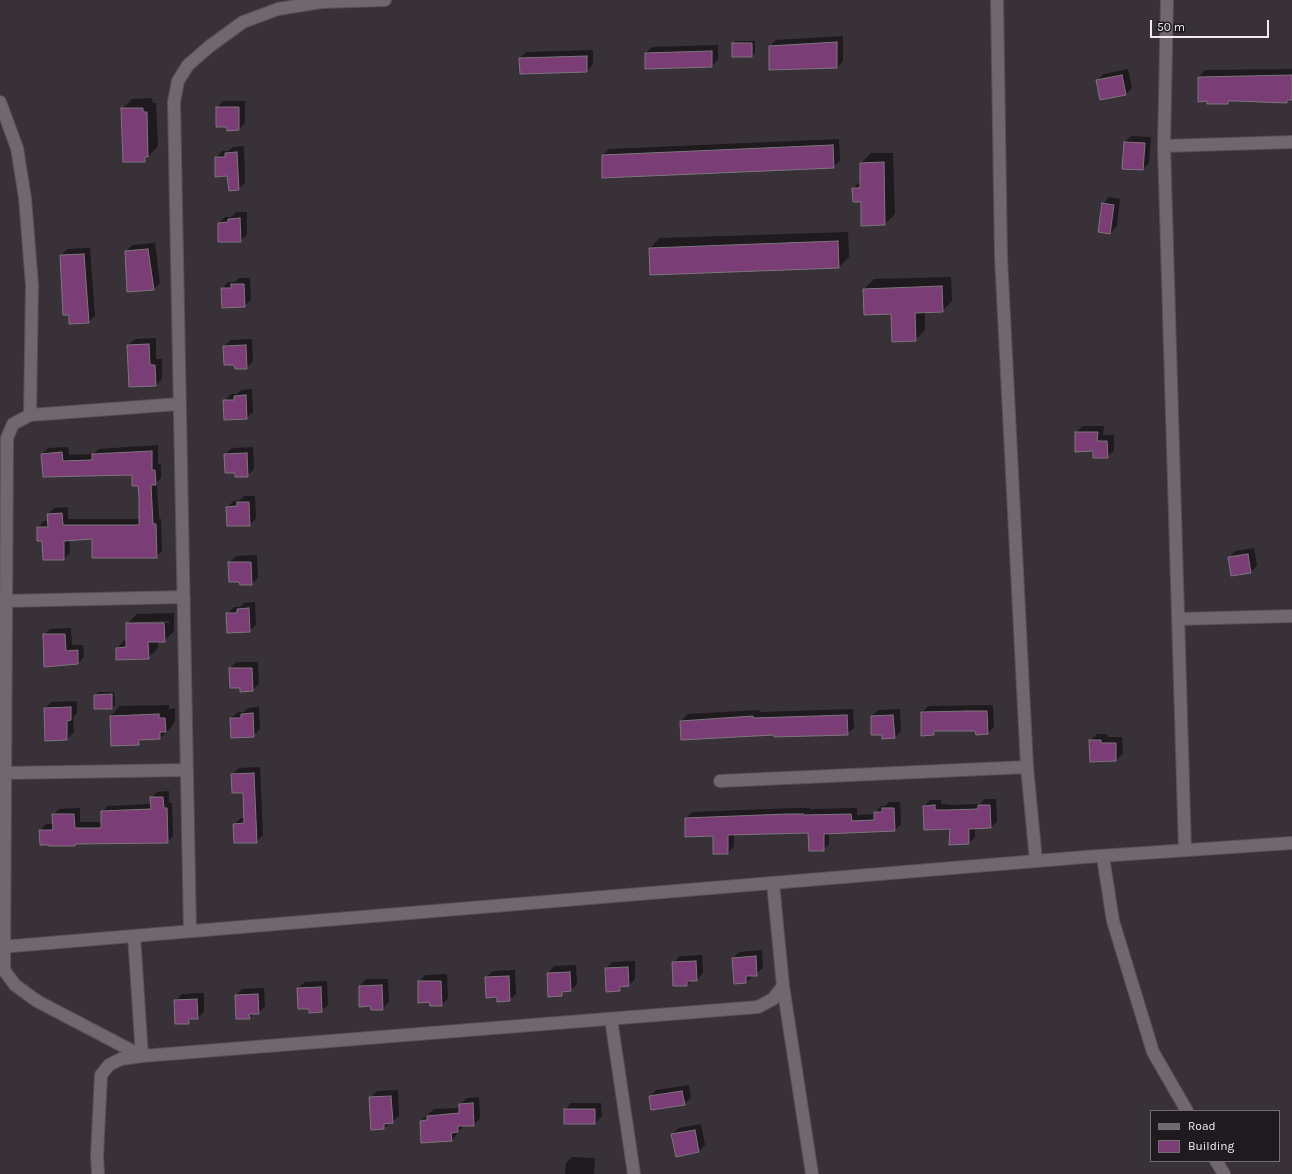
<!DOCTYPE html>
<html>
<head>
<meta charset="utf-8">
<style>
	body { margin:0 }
	#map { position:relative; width:1292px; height:1174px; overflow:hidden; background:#393138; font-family:Karla,sans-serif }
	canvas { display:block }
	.legend { position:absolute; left:1150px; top:1110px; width:130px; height:52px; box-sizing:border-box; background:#1e1a1e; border:1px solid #736e72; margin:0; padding:5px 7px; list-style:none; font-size:12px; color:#f2ecf1 }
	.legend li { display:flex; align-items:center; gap:8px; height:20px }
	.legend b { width:20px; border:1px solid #736e72 }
	.scale { position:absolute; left:1150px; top:20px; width:119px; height:18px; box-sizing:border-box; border:2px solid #f2ecf1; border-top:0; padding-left:5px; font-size:12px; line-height:14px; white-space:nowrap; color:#f2ecf1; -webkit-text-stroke:3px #1e1a1e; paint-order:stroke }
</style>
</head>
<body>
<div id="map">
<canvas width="1292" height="1174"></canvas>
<ul class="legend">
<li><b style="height:5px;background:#70676f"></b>Road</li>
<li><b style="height:11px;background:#7a3d75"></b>Building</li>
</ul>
<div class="scale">50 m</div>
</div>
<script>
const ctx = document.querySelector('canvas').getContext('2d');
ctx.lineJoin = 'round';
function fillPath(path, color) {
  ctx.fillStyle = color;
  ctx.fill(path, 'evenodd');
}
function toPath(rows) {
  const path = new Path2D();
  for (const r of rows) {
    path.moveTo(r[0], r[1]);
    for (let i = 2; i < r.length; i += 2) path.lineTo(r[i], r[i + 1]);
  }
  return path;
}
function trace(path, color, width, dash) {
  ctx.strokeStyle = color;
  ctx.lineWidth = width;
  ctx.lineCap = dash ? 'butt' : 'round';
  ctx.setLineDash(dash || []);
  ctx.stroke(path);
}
fillPath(toPath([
	[843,36,843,61,837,68,770,46,776,40],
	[736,41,755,41,755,53,752,56,733,44],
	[718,45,718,59,712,66,646,53,652,47],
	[593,50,593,64,587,71,520,58,526,52],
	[1128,69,1132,88,1126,94,1097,80,1104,74],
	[1292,69,1292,99,1286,102,1230,100,1227,103,1199,101,1199,77,1205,70],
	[152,98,153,103,156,103,158,146,144,161,122,109,132,99],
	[223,101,245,101,245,123,239,129,228,126,217,108],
	[1131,136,1151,137,1149,163,1143,169,1125,142],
	[839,139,840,160,834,167,603,155,609,149],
	[244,146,245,183,238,189,216,158,222,151,228,151,233,147],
	[871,153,893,153,895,214,885,224,862,225,862,201,853,188,861,181,861,163],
	[1109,197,1120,199,1117,226,1110,233,1103,204],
	[236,212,247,212,247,234,241,241,219,223,225,217,231,217],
	[848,232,849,257,839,267,650,248,660,238],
	[155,243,160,283,153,290,126,251,133,245],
	[90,248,95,316,88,322,70,314,61,256,67,249],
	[951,277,952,301,942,311,925,312,925,330,915,340,892,313,864,289,874,279],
	[239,278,250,278,251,300,244,306,222,289,228,282,235,282],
	[156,338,156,359,162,359,162,379,156,385,128,345,135,339],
	[252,339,253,361,247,368,235,364,224,346,231,340],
	[252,389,253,412,246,418,224,401,231,394,237,394,241,390],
	[1083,426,1104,426,1103,435,1114,435,1114,451,1107,457,1094,450,1076,432],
	[158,445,158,464,161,464,161,478,157,482,159,519,161,519,162,551,156,557,93,538,69,539,70,553,64,559,43,540,38,527,44,521,49,521,48,514,54,508,68,507,68,519,140,519,139,485,133,474,44,476,42,454,48,448,68,447,69,455,93,454,99,449],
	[253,447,254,469,247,476,236,472,225,454,232,448],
	[244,496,255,496,256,518,250,525,227,507,234,501,240,500],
	[1254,548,1257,565,1251,572,1229,558,1235,551],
	[257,555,258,578,251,584,240,580,229,563,236,556],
	[255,602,256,625,249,631,227,614,234,607,240,607,244,603],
	[174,613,174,631,164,641,158,641,158,648,148,658,117,648,127,638,127,624,137,614],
	[169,621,169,623,135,624,135,622],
	[71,628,72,645,83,645,84,657,78,663,45,666,44,635,50,629],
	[236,662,258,662,259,684,252,690,241,687,230,669],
	[98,692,114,692,115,705,112,708,95,695],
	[77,701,77,713,73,717,74,732,67,739,46,740,45,708,51,702],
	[169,705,169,709,175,708,175,721,170,729,160,738,143,739,139,744,111,716,120,706],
	[993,705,994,727,988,733,976,730,938,730,933,734,922,712,928,706],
	[259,707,260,729,253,736,231,718,238,712,244,712,248,708],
	[853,709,854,728,847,734,775,734,681,721,688,714,759,710,760,712],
	[900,709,901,731,894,738,883,734,872,716,878,710],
	[1097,734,1107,734,1108,737,1122,737,1123,754,1116,760,1091,761,1090,741],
	[260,767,263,835,256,842,234,824,241,818,245,818,244,792,232,774,239,768],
	[169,791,169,803,172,803,173,836,167,842,76,843,75,845,40,830,46,824,54,824,53,815,59,809,80,808,80,822,102,822,102,812,108,806,152,804,151,798,157,792],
	[985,799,996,799,997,821,991,827,975,828,975,837,969,843,924,806,930,800,941,800,941,804,953,805,980,804],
	[889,802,900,802,901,824,895,830,829,833,829,844,823,850,809,832,734,834,734,846,728,853,714,835,686,818,692,812,793,808,810,808,810,809,857,808,857,815,875,814,881,806,885,806],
	[762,950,763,968,746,982,733,958,739,952],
	[702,955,703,973,697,980,692,980,687,985,673,963,680,956],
	[635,961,635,979,629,985,624,986,620,990,606,968,612,962],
	[576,965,577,984,571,990,566,990,561,995,548,973,554,966],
	[515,970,516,994,509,1000,498,996,486,977,493,971],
	[447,974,448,998,442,1005,430,1001,419,982,425,975],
	[366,979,388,979,389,1002,383,1009,371,1005,360,1006,360,986],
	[327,981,328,1005,321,1011,310,1008,298,988,305,982],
	[264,988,265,1006,259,1013,254,1013,249,1018,236,995,242,989],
	[204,993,204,1011,198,1018,193,1018,188,1023,175,1001,182,994],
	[689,1085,691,1098,684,1104,650,1096,656,1090],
	[398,1090,399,1116,384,1128,370,1098,377,1091],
	[479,1097,480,1118,474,1125,464,1125,452,1140,421,1121,434,1109,460,1108,460,1104,467,1098],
	[571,1103,601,1103,602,1116,595,1123,565,1123,565,1110],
	[701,1124,705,1145,699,1151,672,1134,679,1128],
	[572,1157,595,1158,594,1174,565,1174,566,1163]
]), '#0007');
const building = toPath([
	[837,42,837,68,769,70,769,46,837,42],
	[732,43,752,43,752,57,732,57,732,43],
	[712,51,712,67,645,69,645,53,712,51],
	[587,56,587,72,520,74,519,58,587,56],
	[1122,75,1126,95,1100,100,1096,80,1122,75],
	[1292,75,1292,100,1287,100,1287,103,1236,101,1228,101,1228,104,1207,104,1207,101,1198,102,1198,77,1292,75],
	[216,107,239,107,239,130,227,131,227,127,216,127,216,107],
	[121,108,143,108,143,112,147,112,148,157,145,157,145,162,123,162,121,108],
	[1124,142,1145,143,1143,170,1122,169,1124,142],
	[833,145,834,168,602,178,602,155,833,145],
	[237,152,239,190,229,191,227,176,215,177,215,157,225,157,225,153,237,152],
	[884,162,885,225,861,226,861,202,853,202,852,188,860,188,860,163,884,162],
	[1102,203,1114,205,1110,234,1098,232,1102,203],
	[240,218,241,242,218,242,218,223,228,222,228,219,240,218],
	[838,241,839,268,650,275,649,248,838,241],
	[148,249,154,290,127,292,125,251,148,249],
	[84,254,89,323,69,324,69,315,63,315,60,255,84,254],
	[231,284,244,284,245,307,222,308,221,288,231,288,231,284],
	[942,286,943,312,915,313,916,341,892,342,891,314,864,315,863,289,942,286],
	[149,344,150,365,155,365,156,386,129,387,127,345,149,344],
	[246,345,247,369,235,369,234,365,224,365,223,346,246,345],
	[246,395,247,419,224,420,223,400,234,400,234,396,246,395],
	[1075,432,1098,432,1097,441,1107,441,1108,458,1093,458,1093,451,1075,452,1075,432],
	[152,451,152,470,155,470,156,485,151,485,153,524,156,524,157,558,92,558,92,539,64,541,64,560,43,560,42,541,37,541,37,527,48,527,47,514,62,513,63,525,139,525,139,497,138,486,132,486,132,475,43,477,41,454,62,452,63,461,92,460,92,454,152,451],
	[247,453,248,477,235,477,235,473,225,473,224,454,247,453],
	[237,502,249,502,250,526,227,526,226,507,237,506,237,502],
	[1248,554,1251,573,1231,576,1228,557,1248,554],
	[228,562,251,562,252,585,240,585,239,582,229,582,228,562],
	[249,608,250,632,227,633,226,613,237,613,237,609,249,608],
	[126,623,164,623,165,642,148,642,149,659,116,660,116,648,126,647,126,623],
	[43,634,65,634,66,651,78,650,78,664,44,667,43,634],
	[229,668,252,668,253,691,240,692,240,688,230,688,229,668],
	[112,694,112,709,94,709,94,695,112,694],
	[71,707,71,720,67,721,67,740,45,741,44,708,71,707],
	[968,711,987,711,988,734,976,735,975,731,934,731,934,735,921,736,921,712,968,711],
	[253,713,254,737,231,738,230,718,241,718,241,714,253,713],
	[159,714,159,718,165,718,166,732,160,732,160,739,139,740,139,745,111,746,110,716,159,714],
	[847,715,848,735,774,737,774,735,681,740,680,721,753,716,753,718,847,715],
	[893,715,895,738,882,739,882,735,871,735,871,716,893,715],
	[1089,740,1101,740,1101,743,1116,743,1116,761,1090,762,1089,740],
	[254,773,257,843,234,843,233,824,244,823,243,793,232,793,231,774,254,773],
	[150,797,163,797,164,808,167,808,168,843,75,844,75,846,49,846,49,845,40,845,39,830,53,830,52,814,74,814,75,828,101,828,101,811,151,809,150,797],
	[935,805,935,810,946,810,978,809,978,805,990,805,991,828,969,829,969,844,949,845,950,829,924,830,923,806,935,805],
	[882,808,894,808,895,831,824,834,824,851,809,851,808,833,728,835,728,854,713,854,713,836,685,837,685,818,787,814,804,814,804,815,851,814,852,821,874,820,874,812,882,812,882,808],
	[756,956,757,976,746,976,746,983,734,984,732,958,756,956],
	[696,961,697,981,687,981,687,986,673,986,672,962,696,961],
	[628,967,629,986,620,987,620,991,606,992,605,968,628,967],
	[570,972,571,991,562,992,562,996,548,997,547,973,570,972],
	[509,976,510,1001,497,1002,497,997,486,998,485,977,509,976],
	[418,981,441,981,442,1006,430,1006,429,1002,418,1003,418,981],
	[382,985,383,1010,371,1010,370,1006,359,1007,359,986,382,985],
	[321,987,322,1012,309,1013,309,1009,298,1009,297,988,321,987],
	[258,994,259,1014,249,1014,250,1019,236,1019,235,995,258,994],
	[197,999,198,1019,189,1019,189,1024,175,1024,174,1000,197,999],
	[682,1091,685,1105,651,1110,649,1096,682,1091],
	[391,1096,393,1123,384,1124,384,1129,371,1130,369,1097,391,1096],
	[473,1103,474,1126,458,1126,458,1132,451,1133,452,1141,421,1143,420,1121,427,1120,427,1116,459,1113,459,1104,473,1103],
	[564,1109,595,1109,595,1124,564,1124,564,1109],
	[695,1130,699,1152,676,1157,671,1134,695,1130]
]);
fillPath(building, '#7a3d75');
trace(building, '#7f757d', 1);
const minor = toPath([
	[997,0,1001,257,1027,767,1036,861],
	[1167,0,1164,146,1185,850],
	[0,102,17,148,25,198,32,285,30,415],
	[1164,146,1292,142],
	[179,404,30,415,13,424,7,438,4,970,15,985,37,1001,142,1056,758,1007,773,999,783,986,773,883],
	[5,601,184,597],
	[1178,619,1292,616],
	[5,773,187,770],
	[720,781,1027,767],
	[1103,857,1113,921,1153,1052,1187,1111],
	[190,931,174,102,178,81,188,65,210,46,243,22,278,9,321,2,385,0],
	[0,947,1085,857,1292,843],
	[783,986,812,1174],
	[611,1019,634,1174],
	[1216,1161,1224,1174],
	[98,1174,97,1156,101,1075,109,1065,121,1059,142,1056,134,936]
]);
trace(minor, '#575056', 14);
trace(minor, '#70676f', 12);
</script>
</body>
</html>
